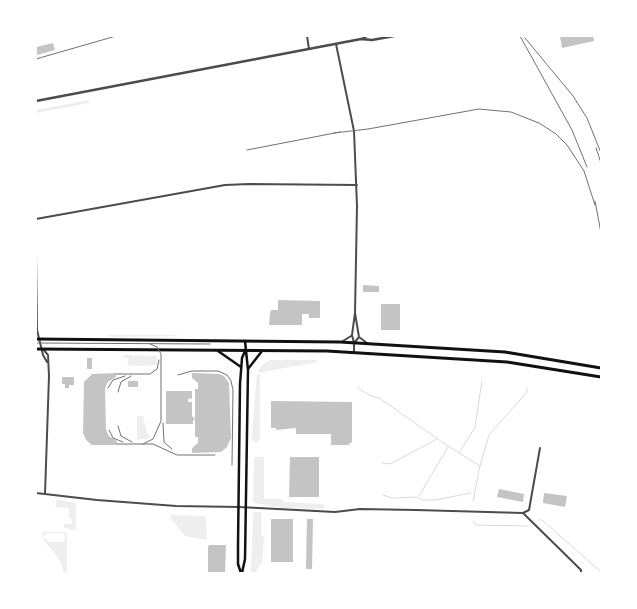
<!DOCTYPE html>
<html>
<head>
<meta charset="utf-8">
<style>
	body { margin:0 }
	#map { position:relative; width:637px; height:609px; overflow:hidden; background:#fff; font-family:"Archivo Narrow",sans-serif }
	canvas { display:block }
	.frame { position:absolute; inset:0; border:37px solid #fff; pointer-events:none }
</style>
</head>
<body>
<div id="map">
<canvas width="637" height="609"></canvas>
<div class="frame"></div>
</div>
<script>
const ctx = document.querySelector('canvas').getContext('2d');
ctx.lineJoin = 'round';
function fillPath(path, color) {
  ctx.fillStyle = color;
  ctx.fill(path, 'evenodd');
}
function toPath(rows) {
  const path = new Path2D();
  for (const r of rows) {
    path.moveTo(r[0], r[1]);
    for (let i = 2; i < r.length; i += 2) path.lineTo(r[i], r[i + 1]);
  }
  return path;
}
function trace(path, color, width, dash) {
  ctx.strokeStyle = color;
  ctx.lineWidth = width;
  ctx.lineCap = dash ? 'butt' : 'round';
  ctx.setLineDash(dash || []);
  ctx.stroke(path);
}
fillPath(toPath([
	[89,100,89,103,36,113,36,110],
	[107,335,169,335,183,336,112,337],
	[124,355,157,356,157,365,137,366,127,365,129,358,123,358],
	[270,360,317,360,318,362,263,372,263,373,257,372,264,363],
	[257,374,260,374,260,438,258,442,254,442,252,440,252,434],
	[137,416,143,416,147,432,151,438,137,440],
	[256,457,264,457,264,499,282,499,284,502,323,504,325,507,324,509,282,508,255,503,253,501,254,459],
	[57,500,76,503,76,529,74,530,64,528,64,524,72,524,72,519,69,518,69,508,55,507],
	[253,512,261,512,261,536,264,536,262,563,258,567,256,573,251,572],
	[171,515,204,516,206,518,207,540,185,536,171,519],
	[43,532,64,532,67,533,67,573,63,571,61,562,43,539,47,539,48,542,64,542,65,539,64,533,46,533,46,535,43,536]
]), '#eee');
trace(toPath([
	[357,386,359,389,371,396,379,398,448,446,480,466,473,501],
	[459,453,475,427,482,381],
	[382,463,390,464,437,439],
	[480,466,489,435,527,392,527,388],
	[383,495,392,498,417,497,422,500,435,500,471,493],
	[419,496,448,447],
	[539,520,542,520,601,572],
	[473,521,476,525,527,526]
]), '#d9d9d9', 1);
fillPath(toPath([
	[560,36,593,36,594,41,562,48],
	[53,43,55,50,37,55,36,47],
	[363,285,379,286,379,292,363,292],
	[278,300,320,301,320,318,309,318,309,314,302,314,302,325,269,325,270,313,271,310,278,310],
	[381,304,400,304,400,330,381,330],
	[87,358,92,358,92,369,87,369],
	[116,373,116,377,108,382,105,388,106,430,109,436,117,441,117,445,92,445,86,440,83,433,84,382,92,374],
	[192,373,219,374,224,376,229,383,231,438,227,447,221,452,192,453,192,448,198,443,198,437,195,437,195,420,193,420,193,424,166,424,166,391,192,391,192,399,189,398,188,402,192,402,192,416,195,419,195,389,198,389,198,383,192,378],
	[62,377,74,377,74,385,69,385,69,388,65,388,65,384,62,384],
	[128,381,138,381,138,387,128,387],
	[271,401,352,402,352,442,348,445,331,445,331,434,296,434,296,428,276,430,276,428,271,428],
	[290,457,319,457,319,497,289,497],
	[499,489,524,494,523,502,497,497],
	[544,493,567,496,565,507,543,503],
	[271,519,293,519,293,562,271,562],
	[307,519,313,519,312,569,306,569],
	[209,545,226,545,225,573,208,573,208,547]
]), '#c4c4c4');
trace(toPath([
	[307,36,309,49],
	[336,44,354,131,357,206,355,313,359,337,354,343],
	[36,219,225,185,249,184,357,185],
	[36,254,37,330,43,355,47,362],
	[359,337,367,343],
	[343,341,351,336],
	[43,349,48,355,49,376,45,494],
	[354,353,354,343,352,335,355,313],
	[36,493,97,500,176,506,239,507,335,512,360,509,416,510,523,513,581,570,581,573],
	[523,513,529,510,540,448]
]), '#4c4c4c', 2);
trace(toPath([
	[362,39,367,36],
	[36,101,361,39,372,40,394,36]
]), '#4c4c4c', 2.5);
trace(toPath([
	[218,351,241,367],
	[248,369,262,351],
	[241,573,238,564,238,545,240,384,242,358,245,351],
	[242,573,245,559,248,370,245,341]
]), '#111', 2.5);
trace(toPath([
	[36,339,340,342,505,352,601,368],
	[36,349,327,351,507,362,601,377]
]), '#111', 3);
trace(toPath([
	[36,343,210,344],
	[116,374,150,374,157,369,159,360],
	[178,375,192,371,218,371,227,375,231,381,233,390,232,465],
	[108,388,113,380,125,376],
	[118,392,121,382,131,376],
	[163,423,164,442,172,449],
	[118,426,121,436,132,442],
	[109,430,113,438,123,442],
	[117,444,153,444,177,455,215,455],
	[143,444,153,439,161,421,161,354,157,347,150,344]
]), '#707070', 1);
trace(toPath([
	[520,36,572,130,587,167],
	[525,38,573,96,587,118,601,153],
	[36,59,116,36],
	[334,133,368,129,479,109,511,112,539,123,556,134,567,145,584,171,595,205],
	[596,148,601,163],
	[247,150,340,132],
	[595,201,601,233]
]), '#707070', 1);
</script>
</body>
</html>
